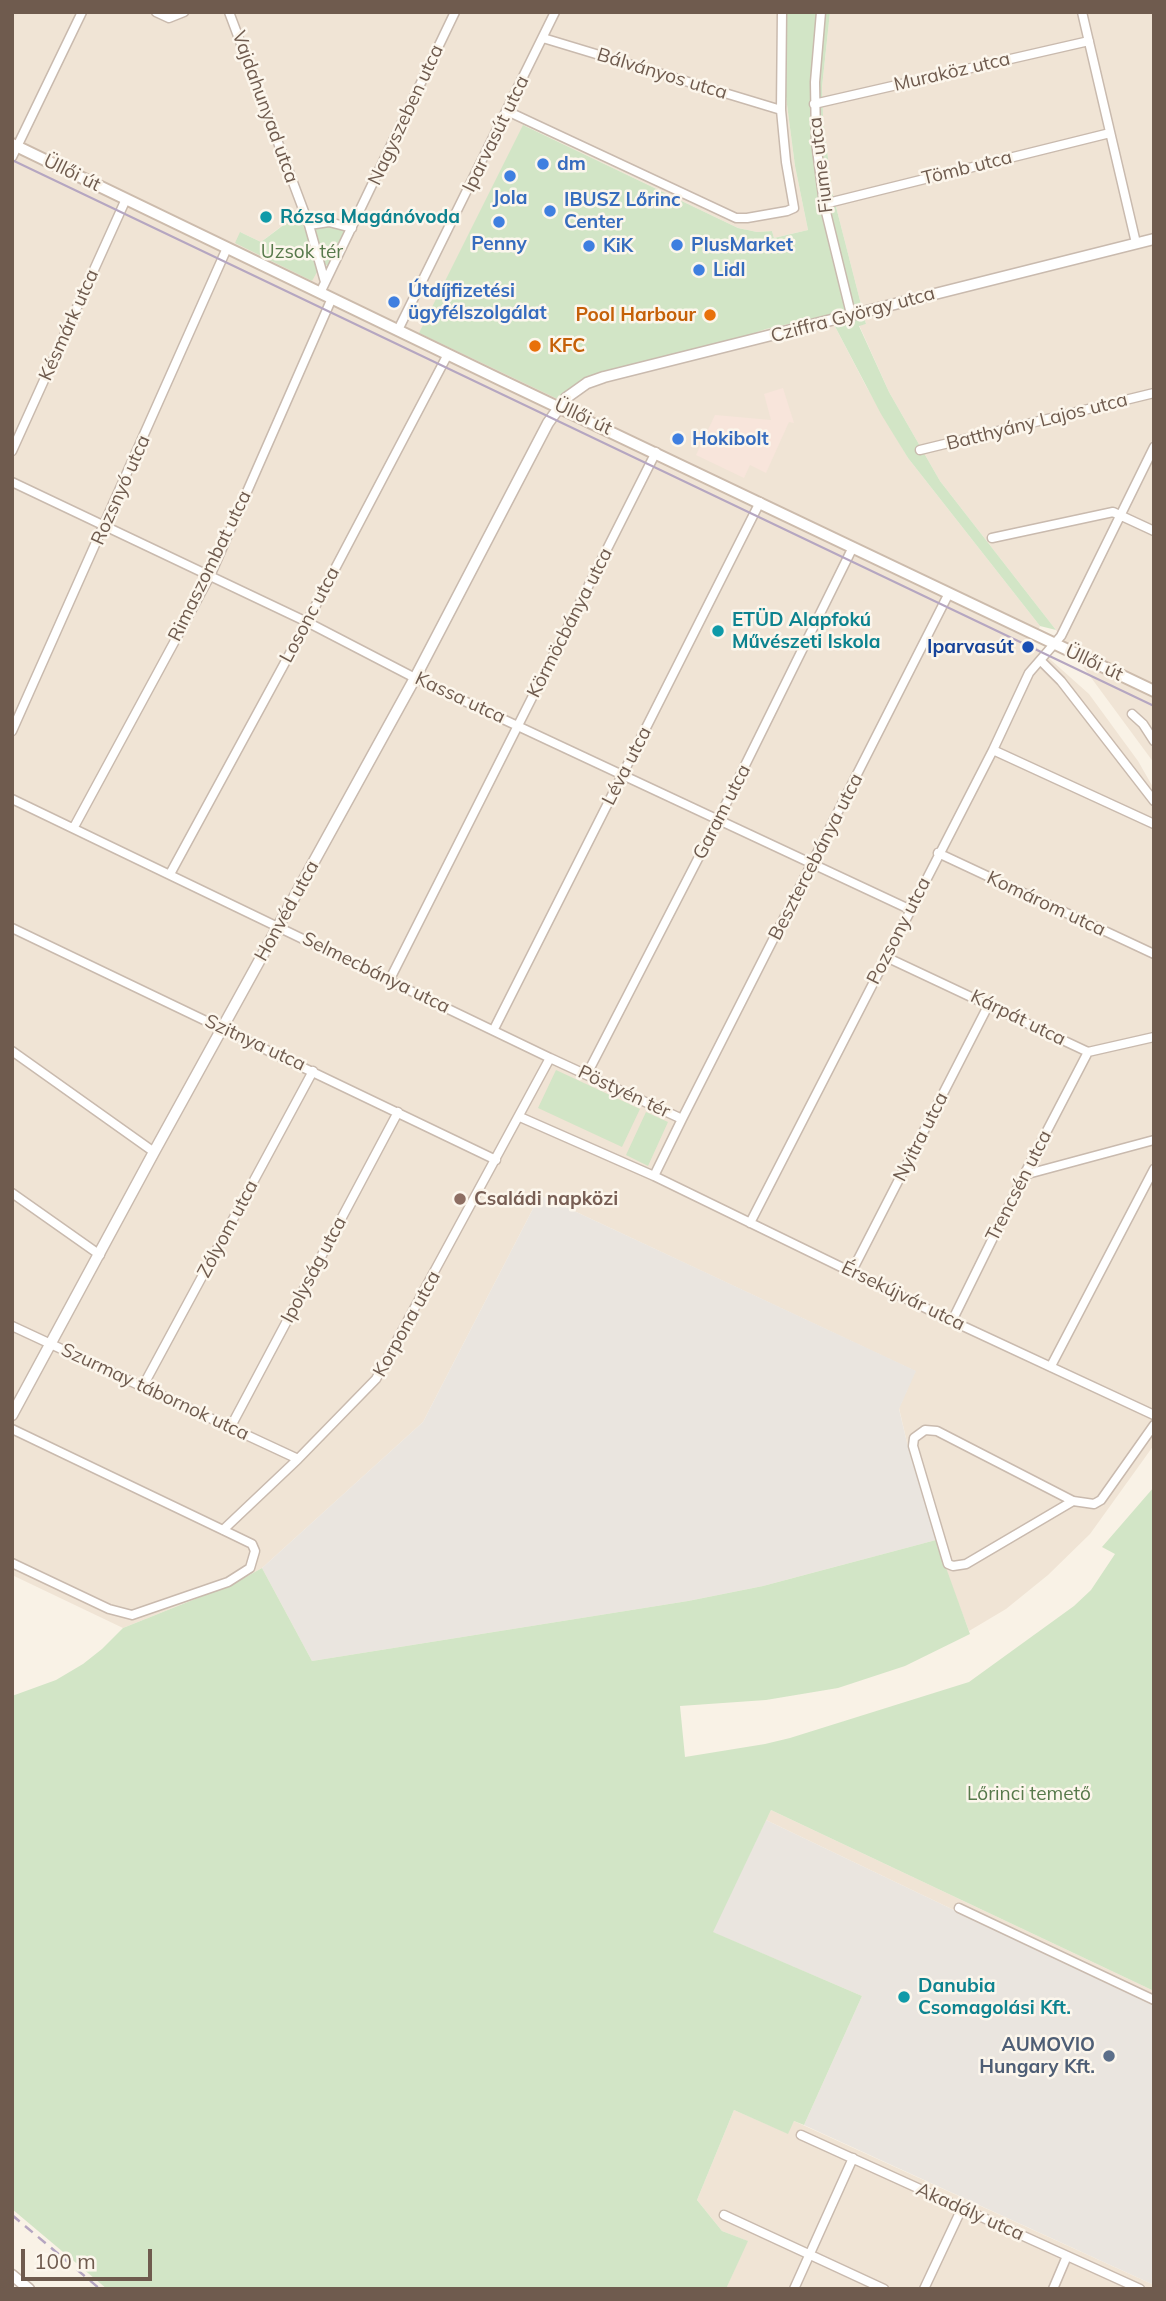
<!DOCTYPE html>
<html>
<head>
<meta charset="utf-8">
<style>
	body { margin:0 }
	#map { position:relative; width:1166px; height:2301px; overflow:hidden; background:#f9f2e6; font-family:Mulish,sans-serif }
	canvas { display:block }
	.frame { position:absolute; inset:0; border:14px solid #6f5b4e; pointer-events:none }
	.scale { position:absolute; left:21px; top:2249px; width:131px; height:32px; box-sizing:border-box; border:4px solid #6f5b4e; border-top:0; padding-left:9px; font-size:21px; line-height:24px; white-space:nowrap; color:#6f5b4e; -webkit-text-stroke:5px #fcf6ec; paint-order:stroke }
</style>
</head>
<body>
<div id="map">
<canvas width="1166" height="2301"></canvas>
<div class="frame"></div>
<div class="scale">100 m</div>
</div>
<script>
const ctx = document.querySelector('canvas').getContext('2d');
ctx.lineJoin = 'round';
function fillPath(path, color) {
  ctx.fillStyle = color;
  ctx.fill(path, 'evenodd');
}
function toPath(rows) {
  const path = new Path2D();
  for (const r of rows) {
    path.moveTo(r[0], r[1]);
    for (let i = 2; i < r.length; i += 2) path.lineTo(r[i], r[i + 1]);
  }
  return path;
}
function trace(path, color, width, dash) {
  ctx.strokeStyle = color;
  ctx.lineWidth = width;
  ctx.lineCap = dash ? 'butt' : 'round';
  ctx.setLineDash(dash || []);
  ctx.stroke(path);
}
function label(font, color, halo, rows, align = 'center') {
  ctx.font = font + ' Mulish,sans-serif';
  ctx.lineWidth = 5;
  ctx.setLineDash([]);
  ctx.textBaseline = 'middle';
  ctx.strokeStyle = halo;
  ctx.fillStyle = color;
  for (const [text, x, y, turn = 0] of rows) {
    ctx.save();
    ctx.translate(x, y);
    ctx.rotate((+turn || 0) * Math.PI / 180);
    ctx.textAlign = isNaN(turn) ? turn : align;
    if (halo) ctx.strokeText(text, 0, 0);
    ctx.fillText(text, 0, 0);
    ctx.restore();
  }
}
fillPath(toPath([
	[12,12,787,12,786,97,795,166,808,230,774,238,772,231,757,232,738,228,523,125,582,392,599,382,766,329,829,315,866,386,908,458,1040,626,1033,644,1089,694,1138,761,1154,789,1154,1445,1090,1534,1048,1575,1006,1609,969,1631,944,1565,908,1447,899,1408,915,1371,540,1195,423,1422,262,1568,235,1583,123,1628,12,1575],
	[297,214,305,230,320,227,312,281,240,232,261,242],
	[830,12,1154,12,1154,763,1056,630,940,481,889,392,859,325,866,324,832,191,823,117,822,87],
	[771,1810,1154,1991,1154,2006,766,1820],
	[734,2110,787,2133,794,2121,1154,2285,1154,2289,726,2289,747,2241,722,2231,697,2200]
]), '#f0e4d5');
fillPath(toPath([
	[783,388,794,423,789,422,766,473,750,465,744,478,696,455,715,415,771,420,764,394]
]), '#f8e5db');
fillPath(toPath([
	[540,1195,916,1371,899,1409,908,1447,936,1540,763,1586,688,1601,312,1661,262,1568,423,1422],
	[766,1820,1154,2006,1154,2285,804,2125,862,1996,712,1932]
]), '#eae5df');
fillPath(toPath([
	[787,12,830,12,822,87,823,117,832,191,866,324,859,326,889,392,940,481,1056,630,1040,626,908,458,881,414,829,315,766,329,661,366,599,382,566,403,419,333,523,125,738,228,757,232,772,231,774,238,808,230,795,166,786,97],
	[298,214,305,230,335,226,346,229,328,266,322,263,312,281,235,243,240,232,261,242],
	[556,1070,640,1109,622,1147,538,1108],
	[646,1112,668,1122,648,1166,626,1155],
	[1154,1487,1154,1991,771,1810,713,1932,862,1996,804,2125,794,2121,788,2134,734,2110,697,2200,722,2231,748,2241,726,2289,107,2289,12,2209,12,1696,56,1680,83,1664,102,1649,123,1628,235,1583,262,1568,312,1661,688,1601,763,1586,936,1540,970,1634,905,1666,838,1688,766,1700,680,1706,685,1757,765,1744,790,1738,969,1682,1074,1606,1091,1590,1115,1554,1102,1547]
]), '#d2e5c6');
const minor = toPath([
	[156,12,169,18,184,12],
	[229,12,309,225,325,282],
	[821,12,815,82,816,142,824,204,851,314],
	[1082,12,1136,243],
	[543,38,781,110],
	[814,104,1089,41],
	[507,111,736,218,747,218,787,211,794,208,786,162,781,110,782,12],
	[12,157,82,12],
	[824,204,1110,133],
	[309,225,329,222,352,228],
	[320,293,455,12],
	[398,330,555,12],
	[920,450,1154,393],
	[12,451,126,199],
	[12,482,307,622,415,678,909,909],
	[992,538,1113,512,1154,531],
	[1041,661,1061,681,1154,801],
	[1132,714,1143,724,1154,741],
	[12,731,227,248],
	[993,750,1154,824],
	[12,799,550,1058],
	[74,827,210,576,332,298],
	[938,853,1154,954],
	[170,874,307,622,448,354],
	[12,928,496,1160],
	[886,957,1088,1052,1154,1037],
	[389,981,656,452],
	[494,1029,760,502],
	[12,1051,154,1152],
	[587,1074,718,820,853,547],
	[682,1119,949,593],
	[1024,1175,1154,1140],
	[654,1176,952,1321,1154,1415],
	[12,1193,100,1255],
	[750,1223,993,750,1029,673,1061,636,1154,447],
	[852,1271,989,1004],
	[952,1321,1024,1175,1088,1052],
	[12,1326,298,1459],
	[1051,1366,1154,1169],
	[143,1386,313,1071],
	[230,1428,398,1112],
	[12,1429,223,1530,252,1544,255,1551,250,1568,228,1582,132,1615,109,1609,12,1563],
	[1073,1501,966,1564,953,1566,948,1564,913,1446,914,1438,925,1430,937,1431,1073,1501,1094,1504,1101,1500,1154,1425],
	[223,1530,298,1459,376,1379,550,1058,682,1119,654,1176,520,1117],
	[959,1908,1154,2000],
	[801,2135,1140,2289],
	[724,2215,884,2289],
	[794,2289,853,2158],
	[924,2289,962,2208],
	[1053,2289,1067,2256]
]);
const tertiary = toPath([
	[12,1415,154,1152,415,678,548,423,566,398,587,383,604,377,1154,239],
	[12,2275,29,2289]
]);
const secondary = toPath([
	[12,144,503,381,1154,691]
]);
trace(minor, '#c9baae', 11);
trace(tertiary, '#c9baae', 13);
trace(secondary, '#ccbbac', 14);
trace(minor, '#fff', 8);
trace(tertiary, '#fff', 10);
trace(secondary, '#fff', 10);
trace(toPath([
	[12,160,1154,706]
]), '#b5a6c1', 2);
trace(toPath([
	[12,2215,100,2289]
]), '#b5a6c1', 2.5, [10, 7]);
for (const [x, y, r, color] of [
	[543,164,7,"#3f7fe0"],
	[510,176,7,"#3f7fe0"],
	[550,211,7,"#3f7fe0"],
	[266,217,7,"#0f9aa8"],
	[499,222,7,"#3f7fe0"],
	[677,245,7,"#3f7fe0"],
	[589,246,7,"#3f7fe0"],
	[699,270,7,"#3f7fe0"],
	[394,302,7,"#3f7fe0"],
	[710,315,7,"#e8710a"],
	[535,346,7,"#e8710a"],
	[678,439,7,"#3f7fe0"],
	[718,631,7,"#0f9aa8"],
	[1028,647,7,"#1a4fb4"],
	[460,1199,7,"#8d6e63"],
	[904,1997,7,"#0f9aa8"],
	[1109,2056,7,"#5c6f8a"]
]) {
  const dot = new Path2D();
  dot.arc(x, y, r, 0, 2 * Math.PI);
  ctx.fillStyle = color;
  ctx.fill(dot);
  trace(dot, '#fcf6ec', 2.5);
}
label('19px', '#6f5b4e', '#fcf6ec', [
	["Muraköz utca",952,72,-13],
	["Bálványos utca",662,74,17],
	["Vajdahunyad utca",265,107,70],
	["Nagyszeben utca",406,115,-65],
	["Iparvasút utca",496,134,-64],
	["Fiume utca",821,165,-97],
	["Tömb utca",967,168,-14],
	["Üllői út",72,173,26],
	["Cziffra György utca",853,315,-15],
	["Késmárk utca",69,325,-66],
	["Üllői út",583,417,25],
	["Batthyány Lajos utca",1037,422,-14],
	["Rozsnyó utca",121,490,-66],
	["Rimaszombat utca",210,566,-64],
	["Losonc utca",310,615,-62],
	["Körmöcbánya utca",570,623,-63],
	["Üllői út",1094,663,25],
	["Kassa utca",460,698,25],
	["Léva utca",627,766,-63],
	["Garam utca",722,812,-63],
	["Besztercebánya utca",816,857,-63],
	["Komárom utca",1046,904,25],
	["Honvéd utca",287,911,-61],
	["Pozsony utca",899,931,-63],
	["Selmecbánya utca",376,973,26],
	["Kárpát utca",1018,1018,26],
	["Szitnya utca",255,1043,25],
	["Pöstyén tér",624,1092,25],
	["Nyitra utca",921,1137,-63],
	["Trencsén utca",1019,1186,-63],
	["Zólyom utca",228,1229,-62],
	["Ipolyság utca",314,1270,-62],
	["Érsekújvár utca",903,1296,26],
	["Korpona utca",407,1324,-61],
	["Szurmay tábornok utca",155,1392,25],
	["Akadály utca",970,2212,24]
]);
label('bold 19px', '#366cbe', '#fcf6ec', [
	["dm",557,164],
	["Jola",510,198,"center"],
	["IBUSZ Lőrinc",564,200],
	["Center",564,222],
	["Penny",499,244,"center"],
	["PlusMarket",691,245],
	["KiK",603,246],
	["Lidl",713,270],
	["Útdíjfizetési",408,291],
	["ügyfélszolgálat",408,313],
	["Hokibolt",692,439]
], 'left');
label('bold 19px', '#0d838f', '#fcf6ec', [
	["Rózsa Magánóvoda",280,217],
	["ETÜD Alapfokú",732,620],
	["Művészeti Iskola",732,642],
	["Danubia",918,1986],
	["Csomagolási Kft.",918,2008]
], 'left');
label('19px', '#57794b', '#fcf6ec', [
	["Uzsok tér",302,252],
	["Lőrinci temető",1029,1794]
]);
label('bold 19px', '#c56008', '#fcf6ec', [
	["Pool Harbour",696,315],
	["KFC",549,346,"left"]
], 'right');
label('bold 19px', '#164399', '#fcf6ec', [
	["Iparvasút",1014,647]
], 'right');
label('bold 19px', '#785e54', '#fcf6ec', [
	["Családi napközi",474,1199]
], 'left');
label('bold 19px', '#4e5e75', '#fcf6ec', [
	["AUMOVIO",1095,2045],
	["Hungary Kft.",1095,2067]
], 'right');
</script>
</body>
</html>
